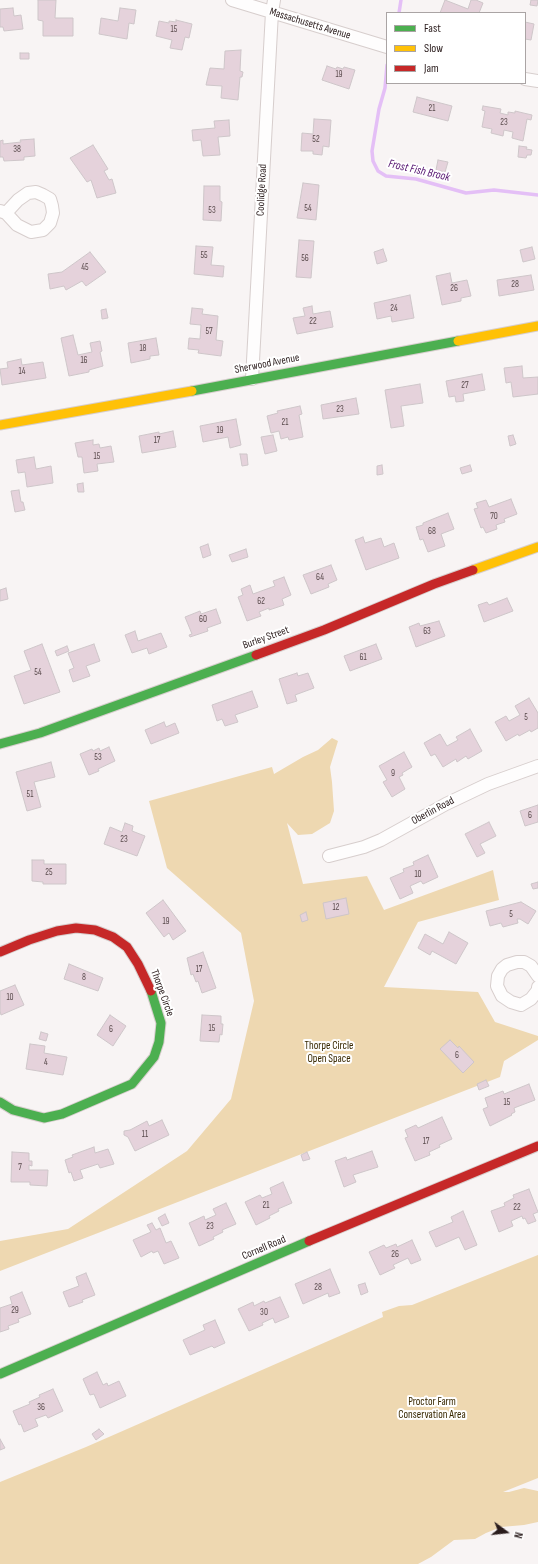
<!DOCTYPE html>
<html>
<head>
<meta charset="utf-8">
<style>
	body { margin:0 }
	#map { position:relative; width:538px; height:1564px; overflow:hidden; background:#f8f4f4; font-family:"Sofia Sans Condensed",sans-serif }
	canvas { display:block }
	.legend { position:absolute; left:386px; top:12px; width:140px; height:72px; box-sizing:border-box; background:#fff; border:1px solid #aaa4a4; margin:0; padding:5px 7px; list-style:none; font-size:12px; color:#2a1c1c }
	.legend li { display:flex; align-items:center; gap:8px; height:20px }
	.legend b { width:20px; border:1px solid #aaa4a4 }
	.north { position:absolute; left:486px; top:1512px; width:40px; height:40px; -webkit-text-stroke:3px #fff; paint-order:stroke; rotate:105deg; font-size:11px; font-weight:700; line-height:16px; text-align:center; color:#2a1c1c }
	.north::after { content:''; display:block; margin:auto; width:14px; height:18px; background:#2a1c1c; clip-path:polygon(50% 0,100% 100%,50% 72%,0 100%) }
</style>
</head>
<body>
<div id="map">
<canvas width="538" height="1564"></canvas>
<ul class="legend">
<li><b style="height:5px;background:#4caf50"></b>Fast</li>
<li><b style="height:5px;background:#ffc107"></b>Slow</li>
<li><b style="height:5px;background:#c62828"></b>Jam</li>
</ul>
<div class="north">N</div>
</div>
<script>
const ctx = document.querySelector('canvas').getContext('2d');
ctx.lineJoin = 'round';
function fillPath(path, color) {
  ctx.fillStyle = color;
  ctx.fill(path, 'evenodd');
}
function toPath(rows) {
  const path = new Path2D();
  for (const r of rows) {
    path.moveTo(r[0], r[1]);
    for (let i = 2; i < r.length; i += 2) path.lineTo(r[i], r[i + 1]);
  }
  return path;
}
function trace(path, color, width, dash) {
  ctx.strokeStyle = color;
  ctx.lineWidth = width;
  ctx.lineCap = dash ? 'butt' : 'round';
  ctx.setLineDash(dash || []);
  ctx.stroke(path);
}
function label(font, color, halo, rows, align = 'center') {
  ctx.font = font + ' "Sofia Sans Condensed",sans-serif';
  ctx.lineWidth = 4;
  ctx.setLineDash([]);
  ctx.textBaseline = 'middle';
  ctx.strokeStyle = halo;
  ctx.fillStyle = color;
  for (const [text, x, y, turn = 0] of rows) {
    ctx.save();
    ctx.translate(x, y);
    ctx.rotate((+turn || 0) * Math.PI / 180);
    ctx.textAlign = isNaN(turn) ? turn : align;
    if (halo) ctx.strokeText(text, 0, 0);
    ctx.fillText(text, 0, 0);
    ctx.restore();
  }
}
fillPath(toPath([
	[332,738,338,741,330,767,332,782,334,811,330,823,312,834,298,835,287,823,303,884,367,876,384,910,493,870,499,900,418,922,384,987,478,992,495,1022,538,1036,538,1040,504,1061,500,1077,0,1271,0,1241,68,1229,187,1151,231,1099,254,1001,241,933,167,868,149,801,272,767,274,774,303,757,318,750],
	[538,1255,538,1478,503,1492,509,1492,524,1488,538,1491,538,1522,524,1525,501,1527,486,1533,475,1539,454,1540,431,1557,418,1564,0,1564,0,1482,86,1447,383,1317,382,1312,399,1306,412,1305]
]), '#eed8b1');
trace(toPath([
	[399,13,401,0],
	[387,65,385,88,379,109,372,151,373,161,378,171,386,176,416,179,466,193,494,190,538,195]
]), '#e4bff6', 3.5);
const building = toPath([
	[38,0,56,0,55,18,73,18,73,36,43,36,43,21,38,20,38,0],
	[445,0,468,9,471,0,476,0,483,3,479,13,440,13,445,0],
	[531,0,538,0,537,6,530,5,531,0],
	[13,8,14,16,21,15,23,29,4,31,3,27,0,27,0,9,13,8],
	[120,8,136,10,134,24,129,23,127,39,99,34,101,18,118,21,120,8],
	[176,20,192,24,189,38,185,37,182,50,170,48,172,40,156,36,159,21,169,23,169,21,176,22,176,20],
	[525,22,534,24,531,40,525,39,525,22],
	[241,50,240,71,243,72,242,77,240,77,238,100,221,98,222,86,206,85,210,68,224,69,225,51,241,50],
	[20,53,29,53,29,59,20,59,20,53],
	[327,66,336,69,337,67,343,69,344,67,355,70,349,89,322,80,327,66],
	[417,97,452,106,448,121,413,112,417,97],
	[483,106,501,109,500,113,508,115,508,112,515,113,515,111,532,115,531,120,527,119,523,141,512,138,513,132,504,130,503,136,491,133,492,129,482,127,485,111,482,110,483,106],
	[314,119,331,120,329,147,323,146,322,155,313,154,313,151,301,151,302,133,313,134,314,119],
	[229,120,230,136,218,137,220,155,203,156,201,140,193,141,192,130,215,128,214,121,229,120],
	[34,139,35,156,24,157,24,160,4,161,3,157,0,157,0,141,3,140,3,144,21,142,20,140,34,139],
	[93,145,108,169,104,171,109,180,112,179,116,193,97,198,91,180,87,182,70,158,93,145],
	[519,146,527,147,526,149,532,150,531,155,527,155,526,158,518,157,519,146],
	[438,160,448,162,445,172,436,170,438,160],
	[303,183,319,185,316,220,297,218,303,183],
	[204,186,220,186,220,201,222,202,221,221,203,220,204,186],
	[299,240,314,241,311,278,296,277,299,240],
	[196,246,213,247,211,265,224,266,223,277,194,274,196,246],
	[532,247,535,259,523,262,520,250,532,247],
	[383,249,387,261,377,264,374,252,383,249],
	[90,252,106,272,86,286,82,281,66,290,64,286,50,289,48,274,62,272,90,252],
	[450,273,452,283,467,280,471,296,461,298,461,301,442,305,436,276,450,273],
	[531,275,534,290,499,296,497,280,531,275],
	[410,295,414,318,392,322,391,316,377,319,374,303,410,295],
	[312,306,313,314,330,311,333,327,297,334,293,318,305,316,303,308,312,306],
	[192,308,203,309,202,314,218,316,216,340,223,341,221,356,198,353,199,350,188,349,189,338,200,339,201,325,190,324,192,308],
	[106,309,108,318,102,319,101,310,106,309],
	[73,335,78,355,92,352,90,343,100,341,102,351,100,352,103,366,89,370,89,372,69,376,61,338,73,335],
	[156,338,159,355,150,356,150,359,131,363,128,343,156,338],
	[21,359,22,365,43,362,46,378,2,385,0,369,8,368,7,362,21,359],
	[522,366,523,378,538,377,538,394,513,397,511,382,506,383,504,368,522,366],
	[482,374,485,390,463,394,464,401,456,402,455,396,449,397,446,381,482,374],
	[420,384,423,403,401,406,404,426,391,428,385,390,420,384],
	[356,398,359,414,323,419,321,405,356,398],
	[300,406,302,414,299,415,303,437,289,440,288,437,281,439,279,431,271,433,267,416,278,413,277,411,300,406],
	[236,419,241,445,230,448,228,437,203,442,200,426,236,419],
	[173,431,176,447,142,453,139,436,159,432,159,434,173,431],
	[273,435,277,451,265,454,261,437,273,435],
	[513,435,516,444,510,446,508,436,513,435],
	[93,440,93,445,99,444,100,448,111,446,114,462,97,464,98,471,84,473,82,457,78,457,75,443,93,440],
	[240,454,247,454,248,465,242,466,240,454],
	[34,457,36,469,51,466,53,483,27,487,25,472,18,473,16,460,34,457],
	[382,465,383,474,377,475,377,466,382,465],
	[470,465,472,471,462,474,460,468,470,465],
	[83,483,84,492,78,492,77,484,83,483],
	[19,490,21,502,23,502,25,510,15,512,11,491,19,490],
	[511,499,517,514,504,519,505,522,496,525,497,529,486,533,483,527,481,528,474,509,478,508,476,503,486,500,489,507,511,499],
	[448,513,454,529,441,534,445,546,428,552,423,539,420,540,416,527,423,525,423,523,448,513],
	[363,537,365,543,381,538,384,547,394,543,399,558,366,570,355,540,363,537],
	[208,544,211,555,203,558,200,547,208,544],
	[246,549,248,557,232,562,229,555,246,549],
	[331,565,337,580,328,584,329,587,311,594,303,575,331,565],
	[284,577,291,595,282,599,284,605,269,610,269,608,259,612,261,616,247,621,238,597,243,595,241,589,250,585,253,594,275,586,273,581,284,577],
	[6,588,8,599,0,601,0,590,6,588],
	[507,598,513,611,484,622,478,605,487,602,489,605,507,598],
	[216,609,221,623,207,628,208,631,190,637,189,635,192,634,185,617,200,611,201,614,216,609],
	[439,621,445,636,416,647,409,627,419,623,420,626,439,621],
	[135,631,138,641,161,633,167,647,149,654,147,648,132,653,125,635,135,631],
	[42,644,60,692,24,704,14,676,31,670,24,651,42,644],
	[94,644,100,661,86,666,90,676,73,682,69,670,74,668,68,653,94,644],
	[376,644,382,659,350,671,344,656,376,644],
	[67,646,69,651,57,656,55,651,67,646],
	[297,673,298,676,308,673,314,688,295,695,297,701,287,704,279,679,297,673],
	[252,691,258,707,235,715,238,722,225,726,222,719,217,721,212,705,252,691],
	[529,698,538,713,538,728,531,732,530,730,519,736,518,734,506,741,495,722,506,716,509,721,520,715,515,706,529,698],
	[164,722,166,727,175,723,179,733,151,744,145,730,164,722],
	[470,729,482,751,468,759,466,756,457,762,456,759,443,767,435,754,431,756,424,743,440,734,447,746,458,740,456,737,470,729],
	[109,747,115,761,98,769,99,771,89,775,80,754,92,749,93,751,99,748,100,751,109,747],
	[404,752,412,767,402,773,403,775,399,777,405,789,392,797,383,782,387,780,379,766,404,752],
	[51,762,55,777,34,782,41,807,27,811,16,772,51,762],
	[538,805,538,822,525,826,520,811,538,805],
	[489,822,496,836,480,844,485,853,477,857,465,834,489,822],
	[125,823,133,826,132,831,145,836,137,856,104,844,110,827,122,832,125,823],
	[428,855,438,877,423,884,421,881,410,886,413,893,400,899,390,878,404,872,403,869,414,865,413,862,428,855],
	[32,860,44,860,44,864,66,864,66,884,43,884,43,882,32,881,32,860],
	[538,882,538,888,533,889,531,884,538,882],
	[346,898,349,914,326,919,323,903,346,898],
	[163,900,186,931,173,940,169,933,164,937,146,913,163,900],
	[521,902,536,911,528,924,520,919,517,919,518,923,503,927,501,923,490,926,486,911,521,902],
	[306,912,308,920,302,922,300,915,306,912],
	[449,932,468,943,456,964,432,951,430,955,418,948,425,934,443,944,449,932],
	[203,952,216,988,202,993,198,981,196,982,193,974,191,975,187,958,203,952],
	[69,964,103,978,98,991,64,979,69,964],
	[15,985,24,1005,1,1015,0,1011,0,991,15,985],
	[110,1015,126,1026,113,1046,97,1035,110,1015],
	[202,1015,221,1016,221,1024,223,1024,222,1035,220,1034,219,1042,200,1041,202,1015],
	[41,1032,48,1034,46,1041,39,1039,41,1032],
	[450,1040,458,1048,459,1046,474,1062,463,1073,440,1049,450,1040],
	[30,1044,45,1046,44,1053,67,1057,63,1075,26,1069,30,1044],
	[486,1080,489,1086,479,1090,477,1084,486,1080],
	[529,1084,535,1100,514,1108,515,1112,511,1114,512,1115,490,1126,483,1109,488,1107,485,1098,503,1091,504,1094,529,1084],
	[442,1117,452,1139,439,1145,440,1147,429,1152,430,1155,415,1161,405,1138,408,1137,405,1130,416,1125,418,1128,442,1117],
	[162,1120,169,1135,135,1151,128,1137,124,1135,124,1131,130,1130,147,1121,149,1126,162,1120],
	[94,1147,95,1153,108,1149,114,1164,100,1168,98,1164,80,1170,83,1178,74,1181,71,1172,69,1173,65,1160,73,1157,72,1155,94,1147],
	[372,1151,378,1167,353,1175,356,1182,344,1187,335,1161,346,1157,347,1160,372,1151],
	[12,1152,29,1153,29,1161,32,1161,32,1166,29,1165,29,1170,48,1170,47,1186,30,1185,30,1182,11,1182,12,1152],
	[307,1152,310,1159,303,1161,301,1155,307,1152],
	[283,1182,292,1203,278,1209,279,1211,269,1216,270,1218,256,1225,245,1202,260,1195,262,1198,272,1194,270,1188,283,1182],
	[529,1189,538,1212,533,1214,536,1221,528,1224,525,1218,523,1219,522,1216,511,1221,513,1226,499,1232,491,1211,505,1206,504,1203,514,1198,513,1195,529,1189],
	[226,1203,236,1224,222,1230,223,1232,213,1237,214,1239,199,1246,189,1223,204,1216,205,1220,216,1215,213,1209,226,1203],
	[463,1211,477,1245,465,1250,459,1237,436,1247,429,1232,453,1222,451,1217,463,1211],
	[165,1214,169,1223,162,1226,158,1218,165,1214],
	[152,1223,156,1230,160,1228,166,1243,171,1241,179,1258,164,1264,158,1251,153,1253,152,1251,141,1257,133,1240,151,1232,147,1225,152,1223],
	[412,1240,421,1260,411,1264,408,1258,393,1265,395,1268,380,1275,369,1252,384,1245,386,1248,396,1244,397,1247,412,1240],
	[330,1269,340,1293,329,1297,328,1293,303,1304,295,1284,330,1269],
	[86,1273,95,1295,82,1300,83,1302,69,1307,63,1292,79,1286,76,1277,86,1273],
	[365,1283,368,1292,361,1295,358,1285,365,1283],
	[22,1292,31,1314,18,1319,19,1322,8,1326,9,1329,0,1332,0,1308,12,1304,10,1297,22,1292],
	[280,1297,289,1317,275,1323,273,1318,262,1323,263,1325,249,1331,238,1309,253,1302,254,1306,264,1301,265,1303,280,1297],
	[215,1320,225,1343,214,1348,212,1346,190,1355,183,1340,205,1330,203,1325,215,1320],
	[97,1372,103,1385,107,1383,108,1386,119,1381,126,1396,100,1408,94,1394,90,1395,83,1379,97,1372],
	[53,1389,63,1411,48,1418,46,1415,35,1419,38,1426,24,1432,21,1424,19,1425,13,1411,30,1404,29,1402,40,1397,39,1395,53,1389],
	[99,1429,104,1434,96,1440,92,1434,99,1429],
	[0,1439,5,1448,0,1450,0,1439]
]);
fillPath(building, '#e5d2db');
trace(building, '#cec6c9', 1);
const street = toPath([
	[232,0,387,47],
	[525,79,538,81],
	[0,211,6,213,17,225,31,232,43,230,50,223,53,213,52,206,50,199,43,195,36,192,28,193,18,200,6,213],
	[252,379,272,12,274,0],
	[329,856,364,847,381,840,446,804,488,784,538,766],
	[538,976,531,966,524,962,517,962,507,965,502,969,498,976,497,986,502,996,511,1002,521,1005,531,999,538,990,538,987]
]);
const fast = toPath([
	[192,391,458,341],
	[0,744,40,733,256,655],
	[0,1102,13,1110,44,1118,62,1114,132,1084,154,1057,159,1042,161,1023,151,991],
	[0,1374,309,1241]
]);
const slow = toPath([
	[458,341,538,326],
	[0,425,192,391],
	[473,570,538,547]
]);
const jam = toPath([
	[256,655,324,630,434,584,473,570],
	[0,952,29,940,57,931,76,928,95,930,113,937,127,947,138,964,151,991],
	[309,1241,538,1146]
]);
trace(street, '#d7cecd', 14);
trace(fast, '#d7cecd', 11);
trace(slow, '#d7cecd', 11);
trace(jam, '#d7cecd', 11);
trace(street, '#fefdfd', 12);
trace(fast, '#4caf50', 9);
trace(slow, '#ffc107', 9);
trace(jam, '#c62828', 9);
label('9px', '#594a4c', null, [
	["15",174,30],
	["19",339,75],
	["21",432,109],
	["23",504,123],
	["52",316,140],
	["38",17,150],
	["54",308,209],
	["53",212,211],
	["55",204,256],
	["56",305,259],
	["45",85,268],
	["28",515,285],
	["26",454,289],
	["24",394,309],
	["22",313,322],
	["57",209,332],
	["18",143,349],
	["16",84,361],
	["14",22,372],
	["27",465,386],
	["23",340,410],
	["21",285,423],
	["19",220,431],
	["17",157,441],
	["15",97,457],
	["70",494,517],
	["68",432,532],
	["64",320,578],
	["62",261,602],
	["60",203,620],
	["63",427,632],
	["61",363,658],
	["54",38,673],
	["5",526,718],
	["53",98,758],
	["9",393,774],
	["51",30,795],
	["6",530,816],
	["23",124,840],
	["25",49,873],
	["10",418,875],
	["12",336,908],
	["5",511,915],
	["19",166,922],
	["17",199,970],
	["8",84,978],
	["10",10,998],
	["15",212,1029],
	["6",111,1030],
	["6",457,1056],
	["4",46,1063],
	["15",507,1103],
	["11",145,1135],
	["17",426,1142],
	["7",20,1168],
	["21",266,1206],
	["22",517,1208],
	["23",210,1227],
	["26",395,1255],
	["28",318,1288],
	["29",15,1311],
	["30",264,1313],
	["36",41,1408]
]);
label('11px', '#2a1c1c', '#fff', [
	["Massachusetts Avenue",310,24,17],
	["Coolidge Road",262,190,-87],
	["Sherwood Avenue",267,364,-11],
	["Burley Street",266,638,-20],
	["Oberlin Road",433,811,-28],
	["Thorpe Circle",162,993,70],
	["Cornell Road",264,1248,-23]
]);
label('11px', '#382800', '#fff', [
	["Thorpe Circle",329,1046],
	["Open Space",329,1059],
	["Proctor Farm",432,1402],
	["Conservation Area",432,1415]
]);
label('italic 12px', '#571672', '#fff', [
	["Frost Fish Brook",419,171,13]
]);
</script>
</body>
</html>
